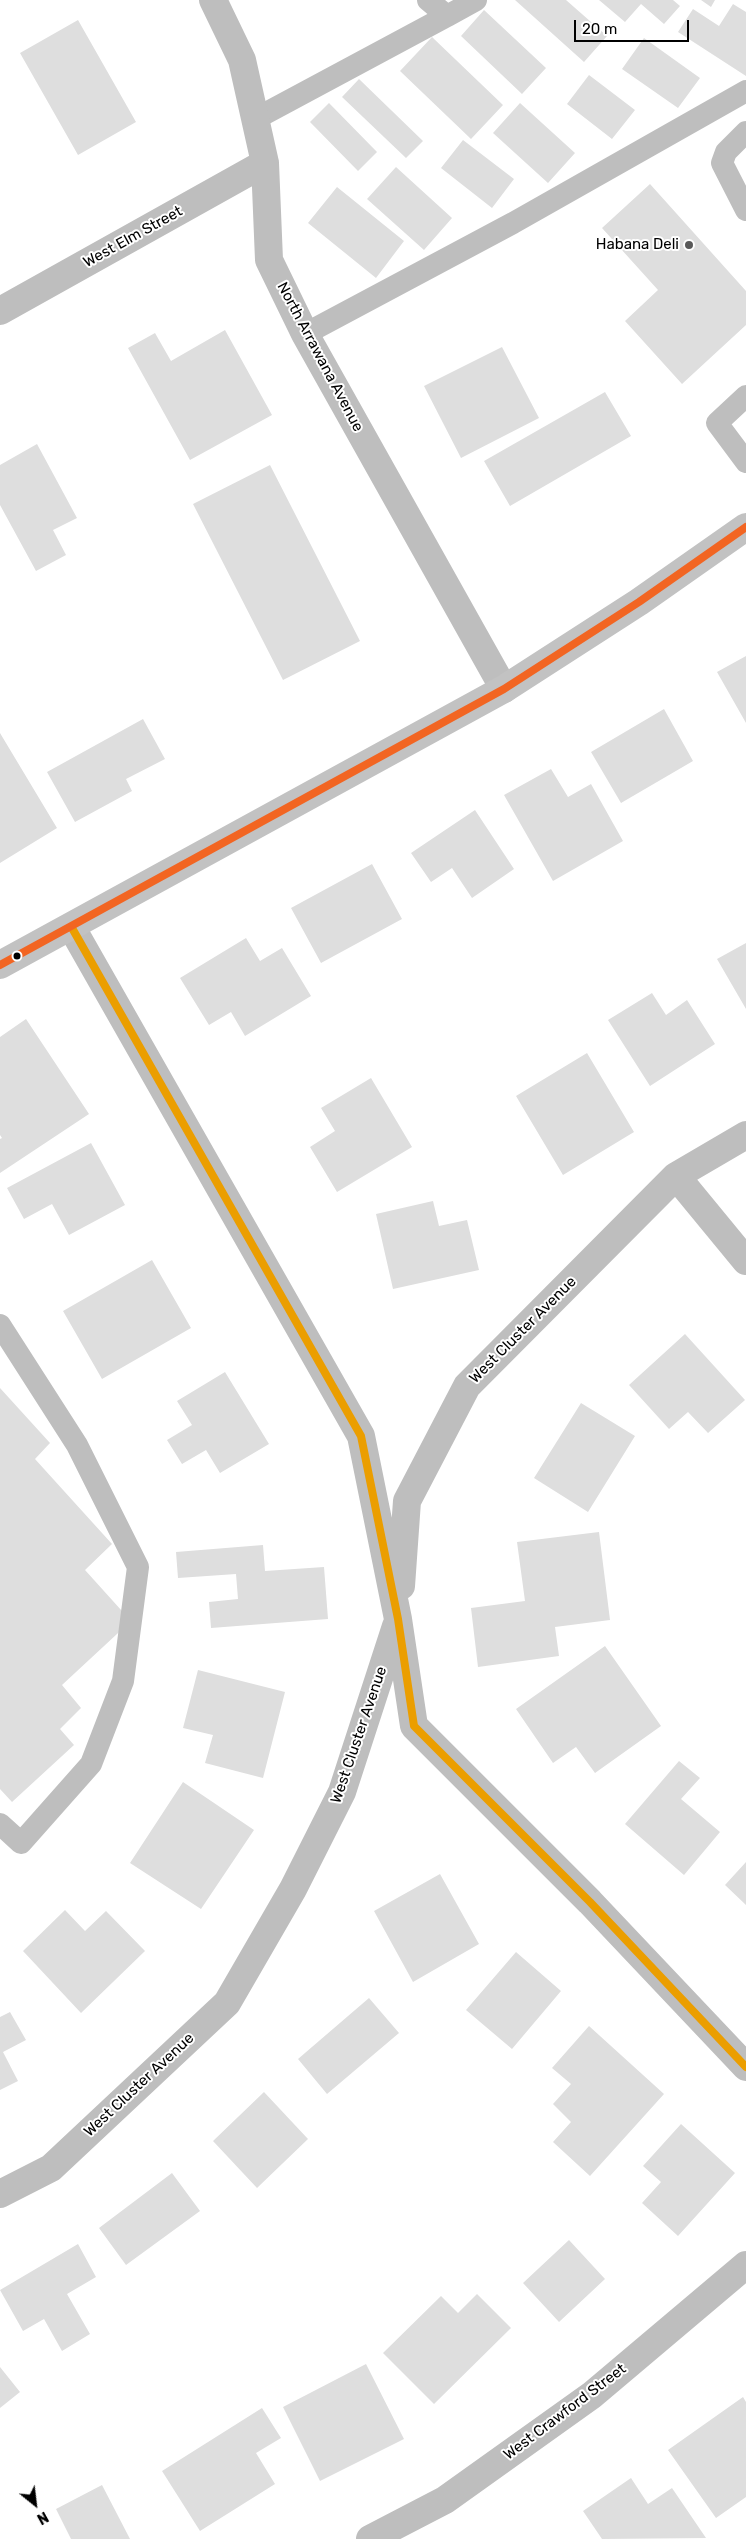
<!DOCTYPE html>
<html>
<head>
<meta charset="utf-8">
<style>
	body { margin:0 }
	#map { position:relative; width:746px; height:2539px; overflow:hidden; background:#fff; font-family:Rubik,sans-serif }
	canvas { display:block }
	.north { position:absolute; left:10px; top:2479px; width:50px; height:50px; -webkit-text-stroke:4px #fff; paint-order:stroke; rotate:151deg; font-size:14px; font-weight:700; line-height:20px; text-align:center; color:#000 }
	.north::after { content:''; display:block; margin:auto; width:18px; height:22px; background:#000; clip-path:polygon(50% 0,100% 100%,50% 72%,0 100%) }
	.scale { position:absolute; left:574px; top:20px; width:115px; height:22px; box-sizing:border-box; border:2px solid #000; border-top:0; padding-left:6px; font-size:15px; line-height:18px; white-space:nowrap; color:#000; -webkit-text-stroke:4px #fff; paint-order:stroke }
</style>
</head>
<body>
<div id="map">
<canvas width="746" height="2539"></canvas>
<div class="north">N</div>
<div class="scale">20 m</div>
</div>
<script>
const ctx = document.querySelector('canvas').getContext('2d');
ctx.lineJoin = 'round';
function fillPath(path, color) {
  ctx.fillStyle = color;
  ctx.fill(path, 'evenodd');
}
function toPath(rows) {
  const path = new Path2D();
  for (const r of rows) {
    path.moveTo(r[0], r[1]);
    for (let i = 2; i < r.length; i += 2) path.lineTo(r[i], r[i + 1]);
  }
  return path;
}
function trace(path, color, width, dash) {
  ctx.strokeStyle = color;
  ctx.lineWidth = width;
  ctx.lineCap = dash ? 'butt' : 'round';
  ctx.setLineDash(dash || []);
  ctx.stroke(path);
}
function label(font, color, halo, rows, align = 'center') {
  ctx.font = font + ' Rubik,sans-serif';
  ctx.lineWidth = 4;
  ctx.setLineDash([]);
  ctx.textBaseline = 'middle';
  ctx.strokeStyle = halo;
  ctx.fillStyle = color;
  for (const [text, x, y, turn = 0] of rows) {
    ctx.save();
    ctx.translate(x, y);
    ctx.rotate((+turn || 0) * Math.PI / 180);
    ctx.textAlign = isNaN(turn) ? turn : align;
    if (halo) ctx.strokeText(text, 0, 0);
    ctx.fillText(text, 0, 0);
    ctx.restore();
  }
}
fillPath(toPath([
	[515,0,566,0,607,36,584,62],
	[599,0,673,0,680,6,664,24,641,4,625,22],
	[701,0,715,0,711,7],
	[733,4,746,12,746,76,678,32,693,9,719,26],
	[484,10,546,68,522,94,461,36],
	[78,20,136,122,78,155,20,53],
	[432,37,503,105,471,139,400,71],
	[644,38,700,78,678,108,622,69],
	[589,75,635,110,612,139,567,104],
	[359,79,423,141,406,158,342,97],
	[329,103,377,152,358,171,310,122],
	[520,103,575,153,548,183,493,133],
	[463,140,514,179,492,208,441,168],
	[396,167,452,218,424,250,367,199],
	[650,184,746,291,746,325,682,384,625,321,658,290,602,228],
	[337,187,404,241,376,278,308,223],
	[225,330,272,415,190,460,128,348,155,333,171,361],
	[502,347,539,418,461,458,424,386],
	[605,392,631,436,510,506,484,461],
	[37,444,77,518,53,530,66,555,36,571,0,505,0,465],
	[270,465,360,641,283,680,193,504],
	[746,656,746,723,717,672],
	[664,709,693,761,621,803,591,752],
	[143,719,165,759,126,779,132,791,75,822,47,772],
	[0,733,57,828,0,863],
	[551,769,568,797,591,784,623,841,553,881,504,795],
	[475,810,514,869,472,898,452,868,431,882,411,853],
	[372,864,402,919,321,963,291,908],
	[246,938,260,961,282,948,311,996,245,1036,231,1012,209,1025,180,978],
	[746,943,746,1009,717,959],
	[652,993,666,1015,687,1000,715,1044,650,1086,608,1020],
	[26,1019,89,1114,0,1173,0,1139,2,1138,0,1135,0,1037],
	[587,1053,634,1132,563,1175,516,1096],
	[371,1078,412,1147,337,1192,310,1147,335,1131,321,1108],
	[91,1143,125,1205,69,1235,52,1204,24,1219,7,1188],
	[433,1201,439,1226,467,1220,479,1270,393,1289,376,1214],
	[152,1260,191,1328,102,1379,63,1311],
	[685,1334,745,1400,708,1433,688,1412,669,1429,629,1385],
	[225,1372,269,1444,220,1473,206,1450,182,1464,167,1440,192,1425,177,1401],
	[0,1388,50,1443,35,1459,112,1544,85,1570,131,1621,62,1685,81,1708,60,1729,74,1745,12,1802,0,1789],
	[581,1403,635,1436,588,1512,534,1478],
	[599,1532,610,1620,555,1627,559,1656,478,1667,471,1608,525,1601,517,1542],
	[263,1545,265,1571,324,1567,328,1619,211,1628,209,1602,238,1599,236,1574,178,1578,176,1552],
	[605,1646,661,1726,595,1773,576,1747,553,1763,516,1709],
	[198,1670,285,1692,263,1778,205,1763,213,1735,183,1728],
	[679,1761,700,1778,681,1799,720,1832,684,1875,625,1824],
	[183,1782,254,1830,201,1909,130,1863],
	[746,1862,746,1905,725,1885],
	[440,1874,479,1944,413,1982,374,1911],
	[65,1910,85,1931,106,1911,145,1951,81,2013,23,1951],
	[516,1952,561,1991,512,2049,466,2010],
	[369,1998,399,2033,327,2094,298,2059],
	[10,2012,26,2040,3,2052,18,2081,0,2090,0,2017],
	[589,2026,664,2094,590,2176,553,2142,571,2122,553,2104,571,2084,552,2068],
	[264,2092,308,2139,257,2188,213,2141],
	[681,2124,735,2173,678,2236,642,2203,661,2182,643,2166],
	[172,2173,200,2211,126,2265,99,2228],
	[569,2240,605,2279,559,2322,523,2283],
	[78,2244,96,2277,67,2294,90,2334,62,2351,44,2319,23,2331,0,2290],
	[477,2294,511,2328,434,2404,383,2353,441,2296,458,2313],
	[366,2364,404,2439,320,2481,283,2407],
	[0,2367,20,2392,0,2408],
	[743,2397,746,2402,746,2497,716,2518,668,2450],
	[262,2408,281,2438,256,2453,275,2484,200,2531,162,2471],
	[631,2478,648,2504,672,2488,706,2538,602,2539,583,2511],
	[102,2485,130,2539,71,2539,56,2509]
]), '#dedede');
trace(toPath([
	[428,0,447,16,476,0],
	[255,119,447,16],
	[746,132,726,152,722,163,746,210],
	[305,334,513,223,746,91],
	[746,396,717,423,746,462],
	[0,1325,77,1445,138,1567,123,1681,91,1764,21,1843,0,1824]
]), '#bebebe', 22);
trace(toPath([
	[213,0,242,60,265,163,269,260,305,334,504,689],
	[0,311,265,163],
	[72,928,361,1436,398,1619,414,1726,590,1902,746,2067],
	[676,1176,746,1261],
	[401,1586,407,1501,467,1386,676,1176,746,1135],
	[0,2194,51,2168,227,2003,293,1889,342,1792,396,1626],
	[370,2539,445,2500,592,2395,746,2265]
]), '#bebebe', 28);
trace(toPath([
	[0,965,504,689,639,602,746,527]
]), '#c2c2c2', 28);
trace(toPath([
	[72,928,361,1436,398,1619,414,1726,590,1902,746,2067]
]), '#eb9e00', 8);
trace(toPath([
	[0,965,504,689,639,602,746,527]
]), '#f26522', 8);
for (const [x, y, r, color] of [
	[689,245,5,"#595959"],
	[17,956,4.5,"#000"]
]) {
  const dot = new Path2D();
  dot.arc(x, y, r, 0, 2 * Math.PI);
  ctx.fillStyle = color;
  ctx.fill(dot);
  trace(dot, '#fff', 2);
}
label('15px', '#000', '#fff', [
	["West Elm Street",133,237,-29],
	["North Arrawana Avenue",320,357,62],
	["West Cluster Avenue",523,1330,-45],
	["West Cluster Avenue",359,1735,-71],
	["West Cluster Avenue",139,2085,-43],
	["West Crawford Street",565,2412,-37]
]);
label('15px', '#000', '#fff', [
	["Habana Deli",679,245]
], 'right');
</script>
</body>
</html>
